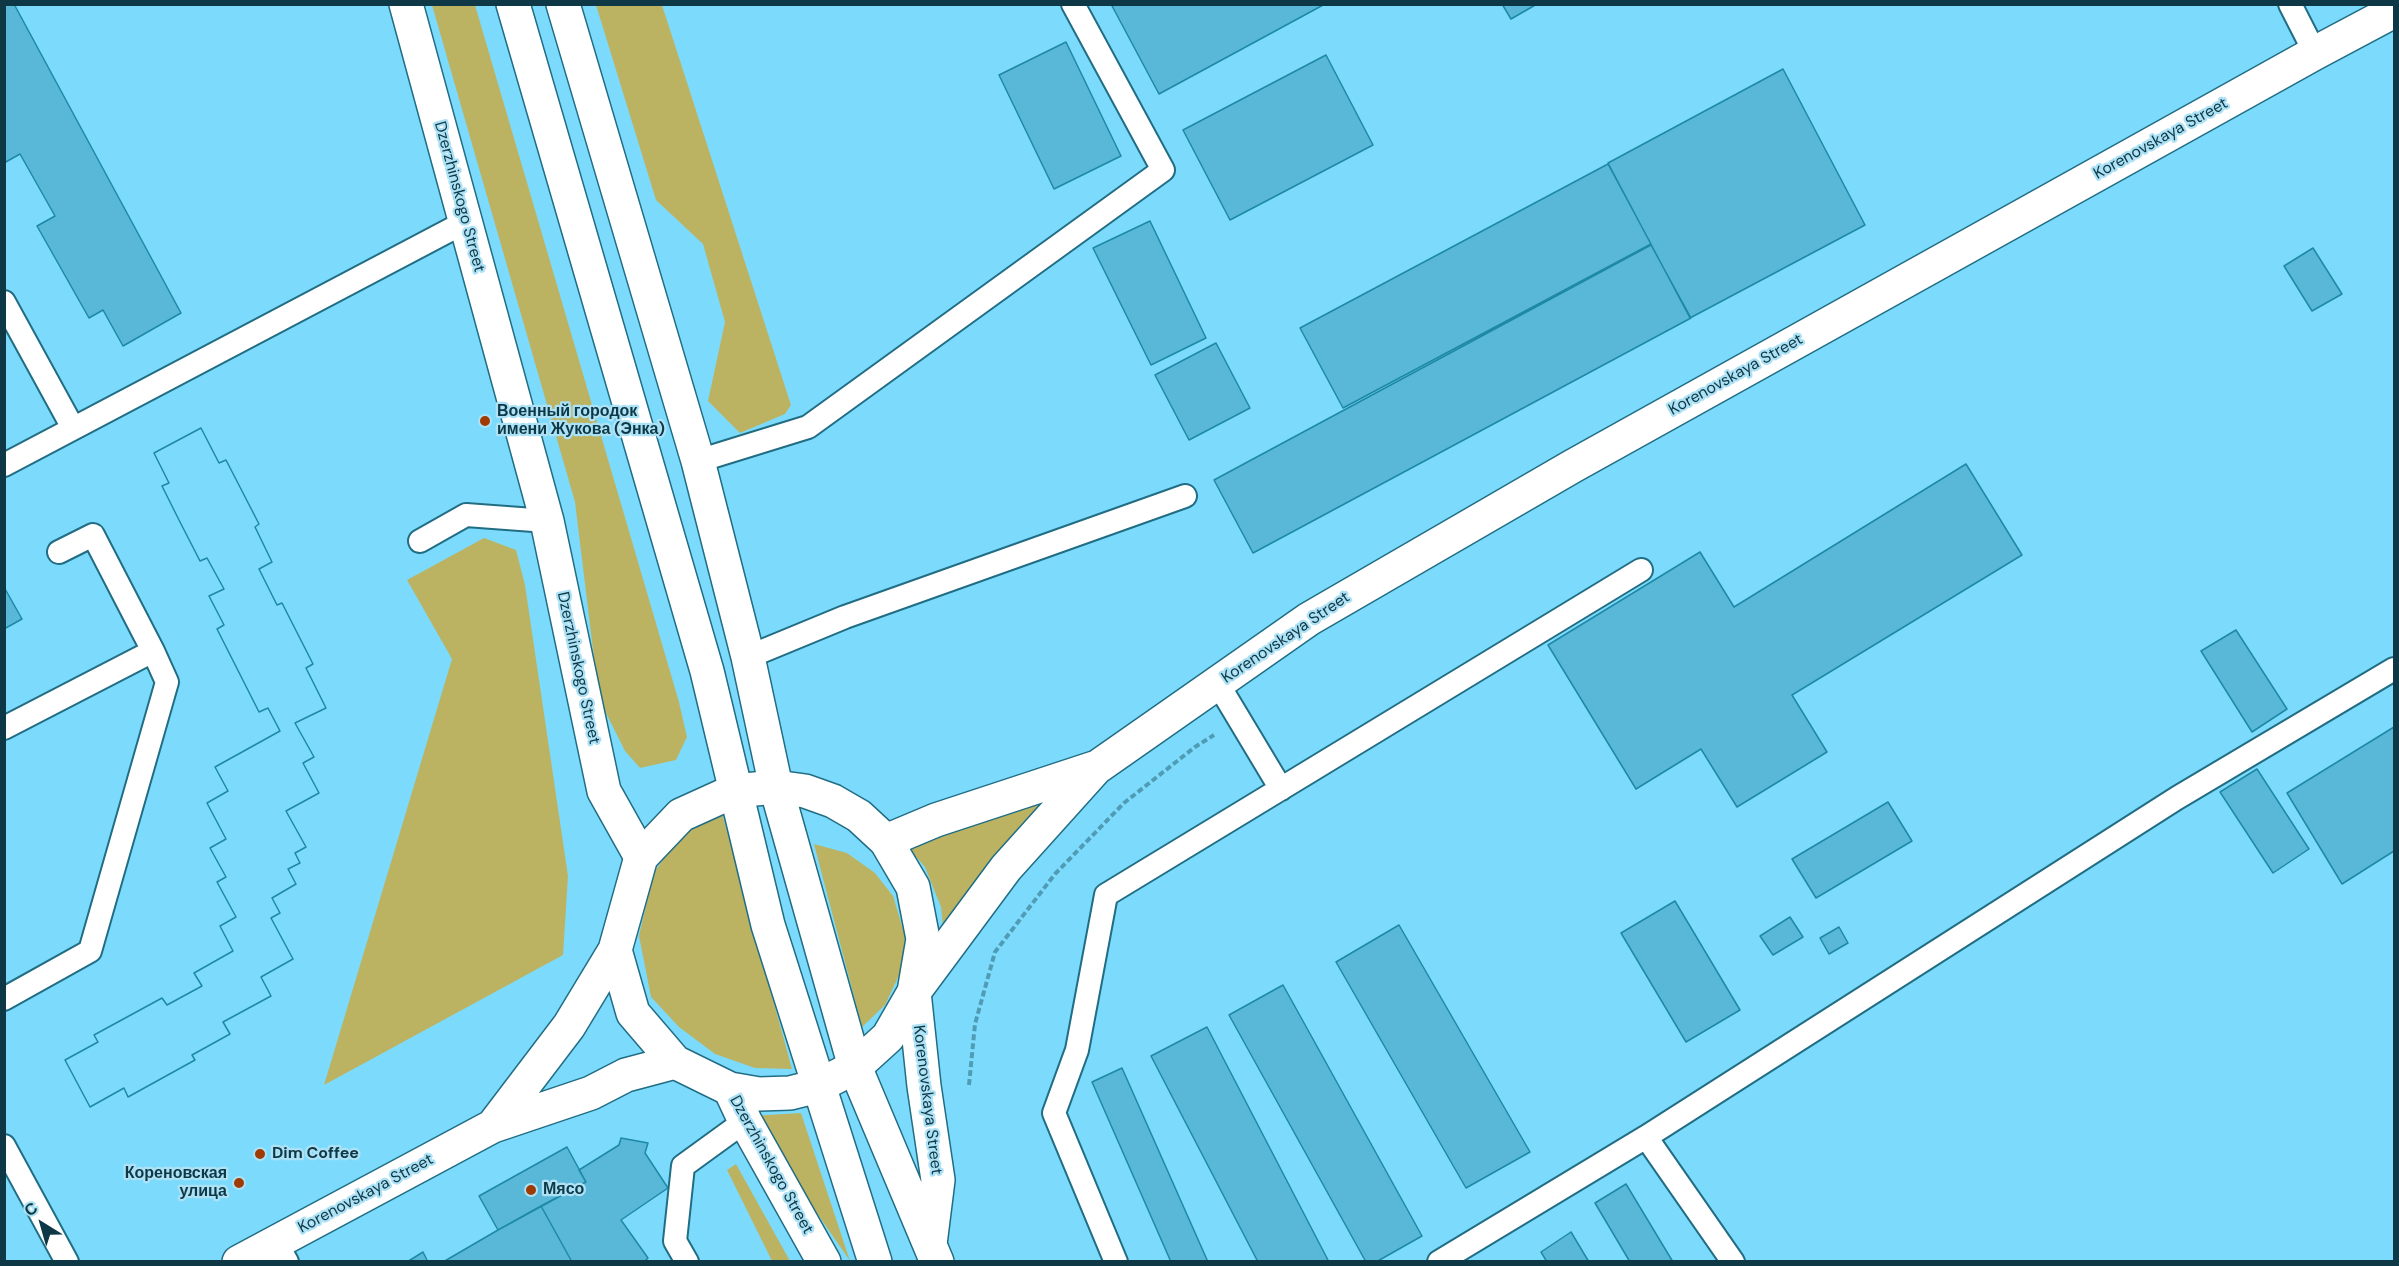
<!DOCTYPE html>
<html>
<head>
<meta charset="utf-8">
<style>
	body { margin:0 }
	#map { position:relative; width:2399px; height:1266px; overflow:hidden; background:#7cdbfc; font-family:"DM Sans",sans-serif }
	canvas { display:block }
	.frame { position:absolute; inset:0; border:6px solid #0e3845; pointer-events:none }
	.north { position:absolute; left:12px; top:1194px; width:60px; height:60px; -webkit-text-stroke:4px #ade2f6; paint-order:stroke; rotate:323deg; font-size:16px; font-weight:700; line-height:24px; text-align:center; color:#0e3845 }
	.north::after { content:''; display:block; margin:auto; width:21px; height:27px; background:#0e3845; clip-path:polygon(50% 0,100% 100%,50% 72%,0 100%) }
</style>
</head>
<body>
<div id="map">
<canvas width="2399" height="1266"></canvas>
<div class="frame"></div>
<div class="north">С</div>
</div>
<script>
const ctx = document.querySelector('canvas').getContext('2d');
ctx.lineJoin = 'round';
function fillPath(path, color) {
  ctx.fillStyle = color;
  ctx.fill(path, 'evenodd');
}
function toPath(rows) {
  const path = new Path2D();
  for (const r of rows) {
    path.moveTo(r[0], r[1]);
    for (let i = 2; i < r.length; i += 2) path.lineTo(r[i], r[i + 1]);
  }
  return path;
}
function trace(path, color, width, dash) {
  ctx.strokeStyle = color;
  ctx.lineWidth = width;
  ctx.lineCap = dash ? 'butt' : 'round';
  ctx.setLineDash(dash || []);
  ctx.stroke(path);
}
function label(font, color, halo, rows, align = 'center') {
  ctx.font = font + ' "DM Sans",sans-serif';
  ctx.lineWidth = 4.5;
  ctx.setLineDash([]);
  ctx.textBaseline = 'middle';
  ctx.strokeStyle = halo;
  ctx.fillStyle = color;
  for (const [text, x, y, turn = 0] of rows) {
    ctx.save();
    ctx.translate(x, y);
    ctx.rotate((+turn || 0) * Math.PI / 180);
    ctx.textAlign = isNaN(turn) ? turn : align;
    if (halo) ctx.strokeText(text, 0, 0);
    ctx.fillText(text, 0, 0);
    ctx.restore();
  }
}
fillPath(toPath([
	[432,5,475,5,679,702,687,737,676,760,640,768,625,751,599,699,575,502],
	[596,5,662,5,791,405,785,414,740,433,708,401,725,322,703,244,656,200],
	[484,538,516,550,525,585,568,876,563,955,324,1085,452,659,407,580],
	[1061,789,944,939,941,907,925,867,904,843],
	[720,806,792,1069,755,1068,715,1054,679,1027,651,997,639,936,653,874,679,836],
	[814,844,847,853,875,873,893,896,905,936,901,971,885,1005,862,1027],
	[801,1113,850,1261,750,1116],
	[736,1164,790,1261,772,1261,727,1170]
]), '#bcb362');
const building = toPath([
	[4,4,14,4,181,313,123,346,103,310,89,318,37,226,55,216,20,154,4,163,4,4],
	[1111,4,1325,4,1159,94,1111,4],
	[1502,4,1537,4,1511,19,1502,4],
	[1066,42,1121,156,1054,189,999,75,1066,42],
	[1326,55,1373,145,1230,220,1183,130,1326,55],
	[1783,69,1865,225,1690,318,1608,163,1783,69],
	[1608,164,1651,244,1343,408,1300,328,1608,164],
	[1150,221,1206,338,1151,365,1093,248,1150,221],
	[1651,245,1691,318,1253,553,1214,480,1651,245],
	[2313,248,2342,294,2312,311,2284,266,2313,248],
	[1216,343,1250,408,1189,440,1155,375,1216,343],
	[201,428,219,463,226,460,259,524,255,527,272,562,259,569,277,605,282,603,313,664,306,668,326,708,295,723,314,757,303,763,319,793,286,811,306,847,295,853,300,863,288,869,296,884,272,898,280,913,271,918,293,959,261,977,271,996,223,1022,230,1034,192,1055,195,1060,128,1097,124,1088,90,1107,65,1060,98,1042,94,1035,162,998,167,1005,202,986,194,973,233,951,220,926,236,917,217,882,226,877,210,848,226,839,207,803,228,791,215,767,280,731,268,708,259,712,217,629,224,625,209,596,224,589,207,558,200,561,179,520,162,486,169,483,154,453,201,428],
	[201,428,219,463,226,460,259,524,255,527,272,562,259,569,277,605,282,603,313,664,306,668,326,708,295,723,314,757,303,763,319,793,286,811,306,847,295,853,300,863,288,869,296,884,272,898,280,913,271,918,293,959,261,977,271,996,223,1022,230,1034,192,1055,195,1060,128,1097,124,1088,90,1107,65,1060,98,1042,94,1035,162,998,167,1005,202,986,194,973,233,951,220,926,236,917,217,882,226,877,210,848,226,839,207,803,228,791,215,767,280,731,268,708,259,712,217,629,224,625,209,596,224,589,207,558,200,561,179,520,162,486,169,483,154,453,201,428],
	[1966,464,2022,555,1792,695,1827,752,1737,807,1701,749,1636,789,1548,645,1700,552,1734,607,1966,464],
	[4,587,22,619,4,629,4,587],
	[2236,630,2287,709,2252,732,2201,651,2236,630],
	[2394,727,2394,851,2342,884,2287,793,2394,727],
	[2257,769,2309,849,2273,873,2220,792,2257,769],
	[1888,802,1912,841,1816,898,1792,859,1888,802],
	[1675,901,1740,1010,1686,1042,1621,933,1675,901],
	[1790,917,1803,937,1773,955,1760,936,1790,917],
	[1399,925,1530,1152,1466,1188,1336,962,1399,925],
	[1839,927,1848,943,1829,954,1820,938,1839,927],
	[1283,985,1422,1236,1376,1262,1366,1262,1229,1015,1283,985],
	[1207,1027,1329,1262,1258,1262,1151,1056,1207,1027],
	[1122,1068,1208,1262,1171,1262,1092,1082,1122,1068],
	[621,1138,648,1143,645,1153,668,1188,621,1220,648,1258,644,1262,572,1262,541,1206,586,1182,579,1170,619,1145,621,1138],
	[567,1147,586,1182,498,1230,479,1196,567,1147],
	[1626,1184,1673,1262,1630,1262,1595,1203,1626,1184],
	[541,1206,572,1262,443,1262,498,1230,541,1206],
	[1571,1232,1589,1262,1547,1262,1541,1252,1571,1232],
	[423,1252,428,1262,407,1262,423,1252]
]);
fillPath(building, '#59b8d8');
trace(building, '#1e88a7', 1.5);
const service = toPath([
	[2290,4,2315,53],
	[4,302,73,428],
	[698,461,808,427,1163,170,1073,4],
	[4,465,467,221],
	[420,541,466,515,547,521],
	[748,657,845,617,1185,496],
	[1218,684,1281,789],
	[4,728,153,651,93,535,59,552],
	[4,999,90,951,167,682,153,651],
	[1646,1137,1733,1262],
	[4,1146,67,1262],
	[276,1242,287,1262],
	[687,1262,675,1241,683,1166,745,1121],
	[1116,1262,1054,1113,1077,1050,1106,895,1641,570],
	[1439,1262,1646,1137,2177,798,2394,669]
]);
const minor = toPath([
	[406,4,547,521,604,791,641,857],
	[886,841,936,820,1094,768],
	[914,992,1006,868,1096,768,1309,619,1573,466,2315,53,2394,11]
]);
const tertiary = toPath([
	[914,992,888,1037,855,1067,818,1086,790,1093,759,1094,730,1089,675,1062,633,1013,615,950,641,857,681,815,734,791,776,787,805,791,833,801,859,816,886,841,913,887,923,939,914,992,924,1086,938,1180,930,1244],
	[730,1089,745,1121,824,1262],
	[493,1126,569,1026,615,950],
	[239,1262,493,1126,591,1093,626,1075,675,1062]
]);
const primary = toPath([
	[513,4,707,671,768,925,875,1262],
	[563,4,698,461,748,657,776,787,855,1067,937,1262]
]);
trace(service, '#216d84', 26);
trace(minor, '#216d84', 36);
trace(tertiary, '#216d84', 36);
trace(primary, '#216d84', 36);
trace(toPath([
	[969,1085,975,1024,995,952,1055,874,1124,803,1195,747,1214,735]
]), '#519cb5', 4, [6, 3]);
trace(service, '#fff', 22);
trace(minor, '#fff', 33);
trace(tertiary, '#fff', 33);
trace(primary, '#fff', 33);
for (const [x, y, r, color] of [
	[485,421,6,"#9f3b02"],
	[260,1154,6,"#9f3b02"],
	[239,1183,6,"#9f3b02"],
	[531,1190,6,"#9f3b02"]
]) {
  const dot = new Path2D();
  dot.arc(x, y, r, 0, 2 * Math.PI);
  ctx.fillStyle = color;
  ctx.fill(dot);
  trace(dot, '#ade2f6', 2);
}
label('16px', '#0e3845', '#ade2f6', [
	["Korenovskaya Street",2161,139,-29],
	["Dzerzhinskogo Street",459,197,75],
	["Korenovskaya Street",1736,375,-29],
	["Korenovskaya Street",1286,638,-34],
	["Dzerzhinskogo Street",578,668,78],
	["Korenovskaya Street",927,1100,83],
	["Dzerzhinskogo Street",771,1165,61],
	["Korenovskaya Street",366,1194,-28]
]);
label('bold 16px', '#0e3845', '#ade2f6', [
	["Военный городок",497,412],
	["имени Жукова (Энка)",497,430],
	["Dim Coffee",272,1154],
	["Кореновская",227,1174,"right"],
	["улица",227,1192,"right"],
	["Мясо",543,1190]
], 'left');
</script>
</body>
</html>
